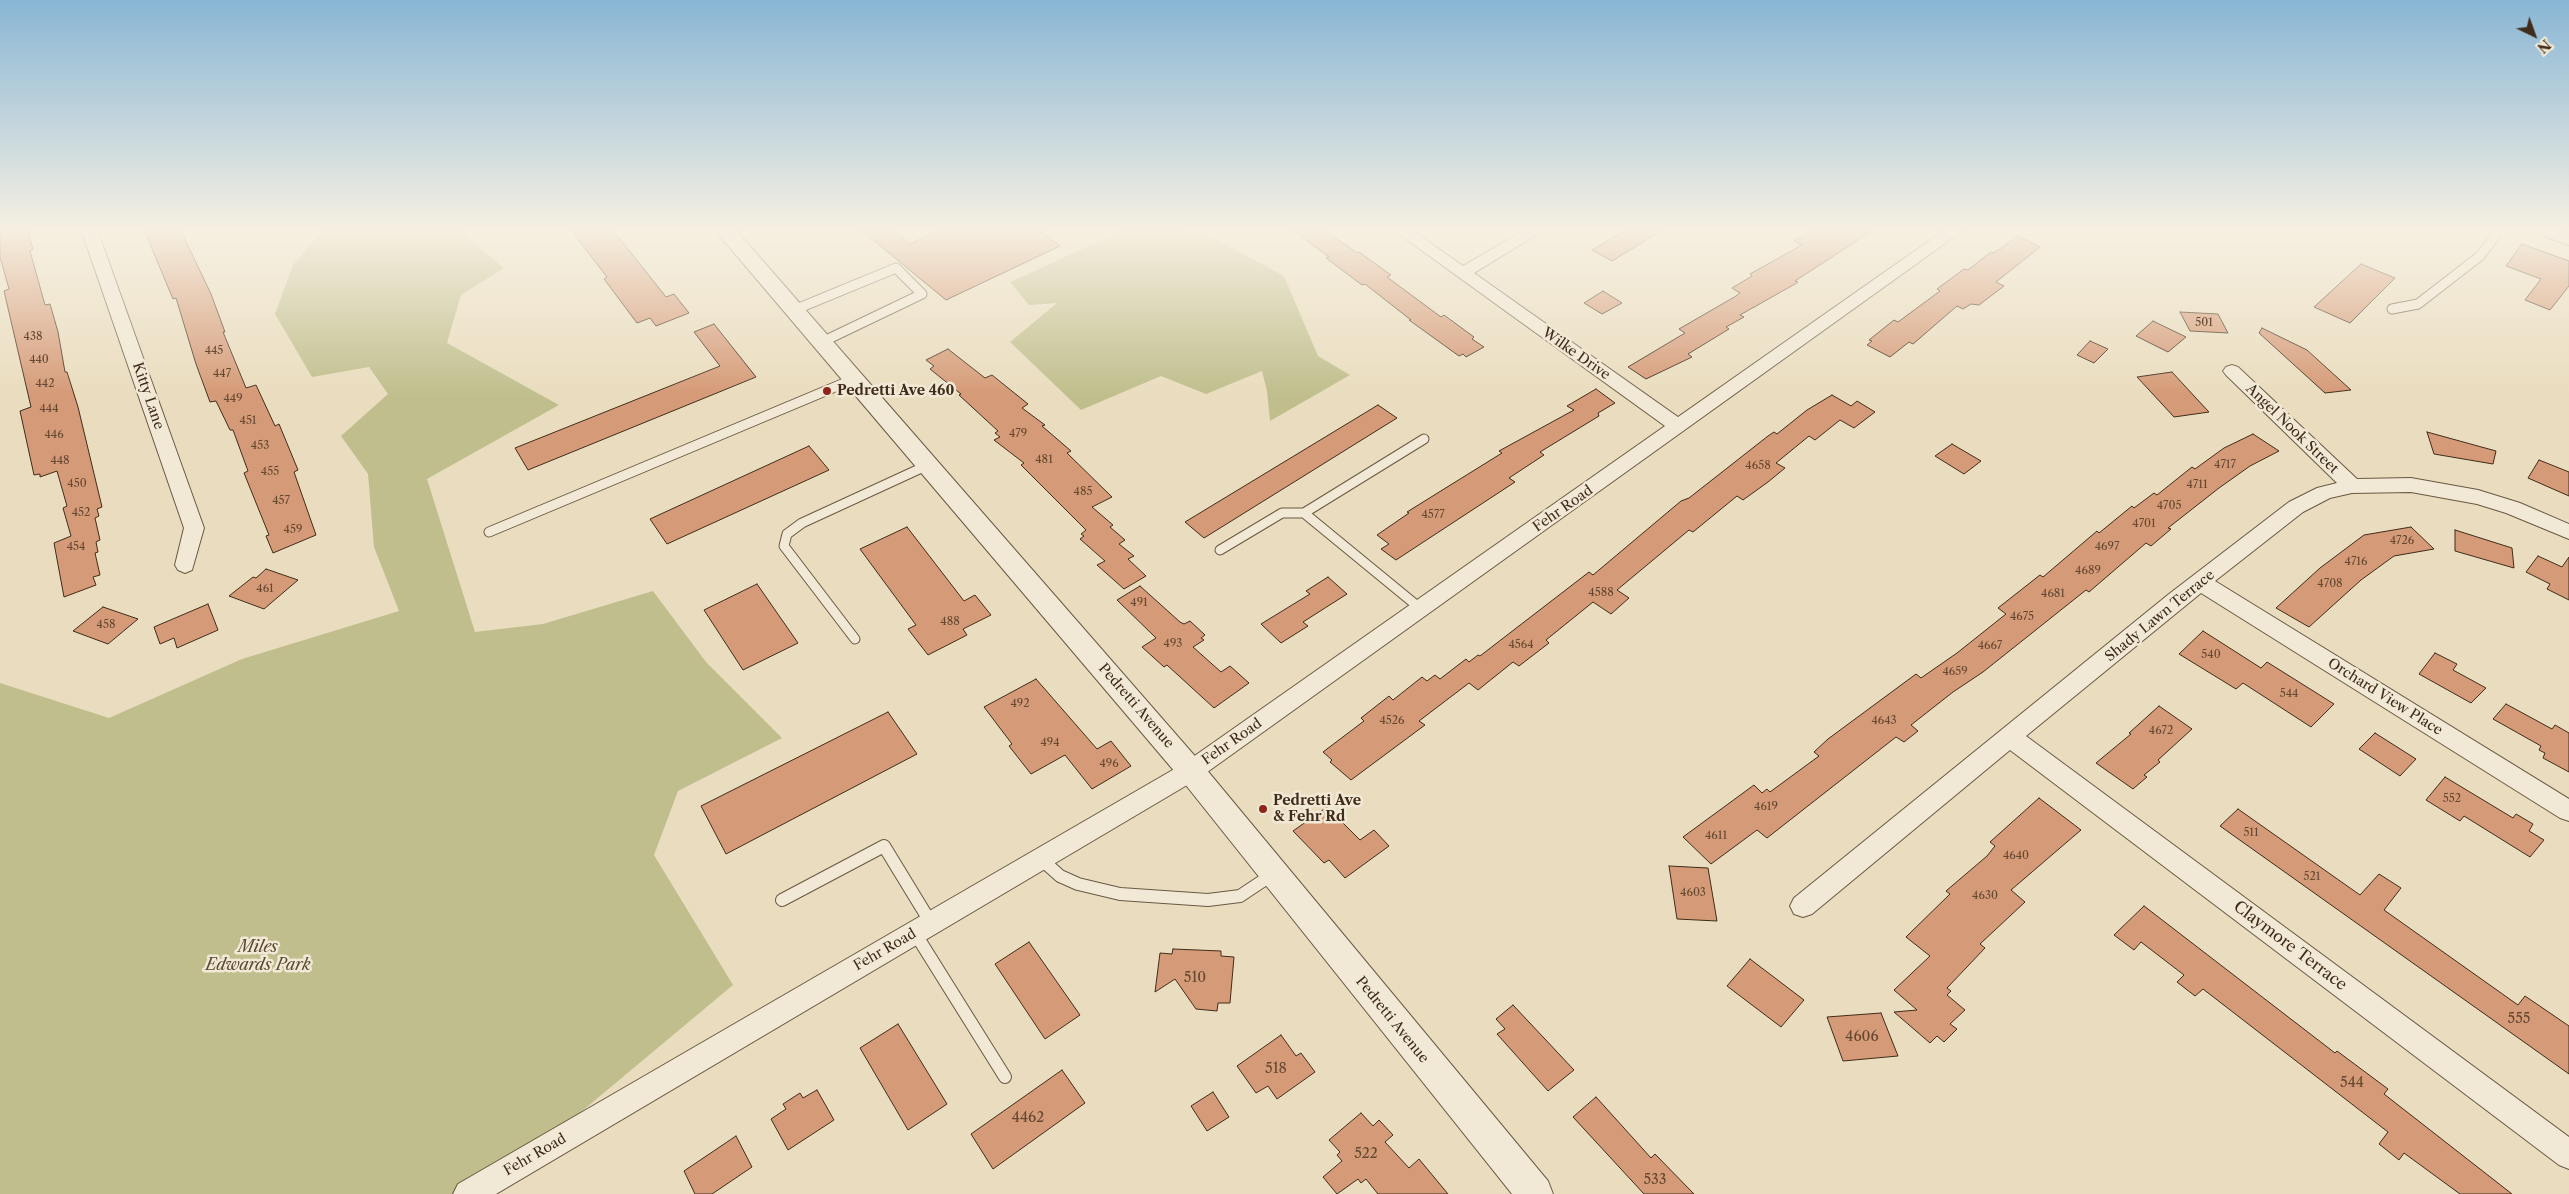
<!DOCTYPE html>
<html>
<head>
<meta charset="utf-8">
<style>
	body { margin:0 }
	#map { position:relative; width:2569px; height:1194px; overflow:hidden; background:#eaddbf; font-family:"Libre Caslon Text",serif }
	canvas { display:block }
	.north { position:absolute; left:2509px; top:10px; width:50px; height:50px; -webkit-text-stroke:4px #f1e9d5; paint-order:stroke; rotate:138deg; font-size:14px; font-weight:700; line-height:20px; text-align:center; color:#402c1a }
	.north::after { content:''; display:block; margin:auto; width:18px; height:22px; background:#402c1a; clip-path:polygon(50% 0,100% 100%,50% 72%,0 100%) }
</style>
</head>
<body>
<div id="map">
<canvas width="2569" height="1194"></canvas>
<div class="north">N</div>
</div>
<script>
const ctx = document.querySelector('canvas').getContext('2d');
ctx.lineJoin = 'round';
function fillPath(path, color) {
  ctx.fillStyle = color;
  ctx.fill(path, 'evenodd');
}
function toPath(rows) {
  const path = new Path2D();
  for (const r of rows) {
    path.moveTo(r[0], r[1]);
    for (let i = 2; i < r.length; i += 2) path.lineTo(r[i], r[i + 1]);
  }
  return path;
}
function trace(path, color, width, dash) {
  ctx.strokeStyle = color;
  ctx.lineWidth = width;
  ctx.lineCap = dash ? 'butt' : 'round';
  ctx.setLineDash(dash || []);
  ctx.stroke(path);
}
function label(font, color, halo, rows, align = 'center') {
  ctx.font = font + ' "Libre Caslon Text",serif';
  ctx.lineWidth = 5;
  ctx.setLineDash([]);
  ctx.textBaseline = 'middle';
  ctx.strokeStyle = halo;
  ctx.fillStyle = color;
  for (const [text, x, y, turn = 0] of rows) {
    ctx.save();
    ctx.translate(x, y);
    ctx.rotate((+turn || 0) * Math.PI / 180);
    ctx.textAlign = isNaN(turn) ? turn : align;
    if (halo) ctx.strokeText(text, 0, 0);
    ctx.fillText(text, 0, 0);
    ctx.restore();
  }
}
fillPath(toPath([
	[323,229,457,229,504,268,461,295,447,343,559,405,427,479,475,632,543,624,653,591,706,662,782,738,678,791,654,855,733,985,515,1167,468,1194,0,1194,0,683,109,718,242,659,399,611,374,547,368,474,341,436,388,394,369,367,312,377,275,314,293,265],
	[1126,229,1173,229,1216,239,1284,276,1318,356,1350,375,1270,421,1267,391,1262,371,1206,394,1161,376,1081,410,1010,342,1057,303,1029,305,1010,282]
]), '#bfbe8c');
const building = toPath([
	[0,229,27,229,33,249,30,251,45,305,50,304,58,332,65,372,67,372,78,407,102,507,97,509,99,516,95,518,100,540,96,542,98,552,95,553,100,575,93,577,96,585,64,597,54,543,71,536,63,508,67,506,57,471,40,477,40,474,34,475,20,411,31,407,4,291,9,289,0,257,0,229],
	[155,229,180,229,211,294,225,332,223,332,246,388,256,385,275,426,279,424,298,470,294,472,316,535,273,553,266,536,269,535,244,473,248,471,233,430,230,430,216,401,210,402,196,364,176,298,173,299,145,232,155,229],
	[570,229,612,229,666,297,674,294,689,313,656,326,650,318,637,323,604,279,607,277,570,229],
	[860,229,892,229,910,244,942,229,1037,229,1060,246,946,300,860,229],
	[1291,229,1323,229,1357,253,1359,252,1391,275,1387,277,1441,317,1444,315,1474,337,1472,339,1484,347,1466,357,1463,354,1459,356,1409,320,1411,320,1365,284,1362,285,1326,258,1329,257,1291,229],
	[1628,229,1664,229,1612,261,1592,250,1628,229],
	[1814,229,1875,229,1795,281,1798,282,1795,284,1740,315,1744,317,1726,327,1729,329,1688,354,1692,357,1646,379,1628,367,1685,333,1679,329,1736,296,1740,293,1732,288,1752,276,1750,274,1802,245,1794,241,1814,229],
	[2018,236,2040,247,1996,282,2004,286,1979,305,1971,304,1963,309,1957,306,1913,344,1909,342,1890,357,1867,345,1872,341,1869,340,1894,320,1898,322,1940,291,1937,289,1964,269,1968,270,1991,252,1994,253,2018,236],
	[2522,244,2569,261,2569,286,2550,310,2525,300,2541,279,2506,266,2522,244],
	[2361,264,2395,278,2350,323,2314,307,2361,264],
	[1603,291,1622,303,1602,314,1584,303,1603,291],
	[2180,312,2218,314,2228,333,2190,331,2180,312],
	[2153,321,2186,337,2168,352,2136,336,2153,321],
	[714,324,756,377,528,470,515,448,720,366,694,332,714,324],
	[2262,328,2307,350,2351,390,2325,393,2259,333,2262,328],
	[2090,341,2108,349,2094,363,2077,355,2090,341],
	[948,349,985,378,992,375,1028,404,1022,408,1045,425,1042,426,1071,451,1067,453,1112,497,1092,507,1113,525,1110,527,1125,540,1119,544,1134,556,1128,559,1146,576,1124,589,1097,565,1105,561,1080,539,1084,536,1081,534,1086,530,1021,465,1024,463,994,440,1000,437,995,433,998,431,959,395,961,394,930,369,934,366,926,360,948,349],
	[2172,372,2195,397,2209,412,2174,417,2137,377,2172,372],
	[1596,389,1615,403,1598,413,1599,416,1540,452,1544,455,1509,478,1515,482,1396,560,1381,549,1389,544,1377,535,1409,513,1407,512,1502,453,1499,451,1574,410,1567,406,1596,389],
	[1832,395,1851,406,1857,401,1875,412,1854,428,1840,420,1815,440,1809,436,1776,463,1785,468,1768,482,1743,500,1737,496,1693,532,1689,530,1617,590,1629,598,1611,614,1593,602,1546,640,1549,643,1519,666,1513,662,1478,690,1469,683,1419,721,1425,725,1351,780,1330,762,1332,760,1323,752,1364,721,1361,718,1389,696,1393,700,1422,677,1427,681,1435,675,1440,679,1466,659,1469,662,1478,655,1480,656,1589,572,1593,575,1681,501,1689,498,1768,436,1774,432,1777,434,1807,410,1832,395],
	[1378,405,1397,418,1204,538,1185,522,1378,405],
	[2427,432,2496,451,2493,464,2434,454,2427,432],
	[2253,434,2279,451,2250,466,2219,488,2168,528,2171,529,2151,546,2146,543,2089,592,2086,590,1983,672,1953,692,1911,725,1918,731,1904,742,1896,737,1767,838,1757,830,1711,864,1683,837,1754,785,1762,793,1767,789,1770,792,1819,756,1814,752,1828,739,1916,674,1921,678,1957,653,2006,614,1998,608,2040,575,2043,577,2097,531,2099,533,2132,506,2134,508,2154,493,2157,495,2192,467,2195,469,2224,448,2253,434],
	[1952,444,1981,461,1964,474,1935,456,1952,444],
	[809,446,829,470,667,544,650,519,809,446],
	[2539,460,2569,472,2569,496,2528,478,2539,460],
	[907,527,964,601,975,595,991,615,963,629,967,635,928,655,908,629,916,625,860,549,907,527],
	[2411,527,2434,549,2394,556,2361,580,2309,627,2276,608,2320,568,2364,535,2411,527],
	[2455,530,2512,548,2514,568,2455,551,2455,530],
	[2538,556,2562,567,2569,557,2569,600,2547,589,2550,584,2526,572,2538,556],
	[266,569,298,580,264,609,229,596,253,577,256,578,266,569],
	[1328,577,1347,594,1303,622,1308,626,1281,643,1261,624,1310,594,1306,591,1328,577],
	[757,584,798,643,743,670,704,610,757,584],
	[1140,586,1180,622,1184,624,1190,621,1205,635,1201,638,1204,640,1193,647,1221,672,1230,666,1249,683,1214,708,1167,665,1164,667,1142,647,1156,638,1117,600,1140,586],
	[208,604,218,630,177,648,174,638,160,644,154,627,208,604],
	[103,607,138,619,108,644,73,631,103,607],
	[2203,631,2261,668,2267,662,2334,704,2311,727,2243,683,2236,689,2179,654,2203,631],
	[2435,653,2457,664,2453,670,2486,688,2471,703,2419,674,2435,653],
	[1036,679,1097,749,1111,741,1131,766,1092,789,1065,755,1031,774,1009,746,1012,744,984,707,1036,679],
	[2506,704,2552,729,2555,725,2569,733,2569,772,2543,758,2545,753,2539,750,2541,746,2493,719,2506,704],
	[2159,706,2192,729,2158,760,2160,762,2144,775,2147,777,2133,789,2096,763,2131,734,2129,733,2159,706],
	[888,712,917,754,726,854,701,806,888,712],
	[2375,733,2416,759,2400,776,2359,749,2375,733],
	[2445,777,2513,818,2516,814,2533,824,2529,831,2544,840,2530,857,2464,816,2460,821,2426,800,2445,777],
	[2039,798,2081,830,2011,890,2025,902,1980,944,1985,948,1947,988,1951,991,1947,995,1965,1010,1950,1024,1957,1029,1944,1042,1937,1036,1930,1043,1894,1012,1917,1010,1894,990,1930,956,1906,937,1950,894,1946,891,1987,856,1995,846,1990,842,2039,798],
	[1327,807,1360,840,1374,830,1389,846,1345,878,1329,860,1324,863,1293,831,1327,807],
	[2238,809,2360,895,2379,874,2401,888,2384,910,2518,1005,2525,996,2569,1026,2569,1074,2220,826,2238,809],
	[1669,866,1708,868,1717,921,1677,919,1669,866],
	[2144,906,2335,1053,2337,1051,2388,1089,2384,1094,2512,1194,2460,1194,2404,1153,2399,1160,2379,1144,2388,1132,2203,989,2195,996,2177,982,2184,975,2141,942,2134,950,2114,935,2144,906],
	[1029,942,1080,1015,1045,1039,995,964,1029,942],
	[1173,949,1221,951,1221,956,1234,957,1230,1003,1218,1003,1217,1011,1196,1009,1175,979,1155,992,1160,953,1172,954,1173,949],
	[1750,959,1804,1000,1781,1027,1727,986,1750,959],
	[1513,1005,1574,1070,1548,1091,1497,1034,1505,1029,1496,1019,1513,1005],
	[1881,1013,1898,1056,1843,1061,1827,1017,1881,1013],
	[898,1024,947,1104,908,1130,860,1048,898,1024],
	[1281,1035,1296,1056,1301,1053,1315,1072,1277,1099,1268,1086,1256,1093,1237,1066,1281,1035],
	[1062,1070,1085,1103,993,1169,971,1134,1062,1070],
	[817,1090,834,1120,788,1150,771,1119,786,1109,783,1104,800,1093,803,1098,817,1090],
	[1213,1092,1229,1117,1207,1131,1191,1106,1213,1092],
	[1596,1097,1651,1158,1655,1154,1694,1194,1644,1194,1573,1117,1596,1097],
	[1361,1113,1373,1126,1379,1120,1393,1135,1385,1142,1409,1168,1419,1159,1448,1194,1378,1194,1366,1179,1361,1183,1358,1179,1337,1194,1323,1177,1342,1161,1337,1155,1340,1152,1329,1140,1361,1113],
	[736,1136,752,1167,712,1194,695,1194,684,1171,736,1136]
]);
fillPath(building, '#d59a77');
trace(building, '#402c1a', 1);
const serviceFar1 = toPath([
	[2392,309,2418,304,2480,256,2496,235,2497,229],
	[794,310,896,268,922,294,822,342],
	[1304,513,1421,609],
	[489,532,854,379],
	[1220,550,1282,513,1304,513,1424,439],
	[855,639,784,546,787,534,802,523,928,465]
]);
const service = toPath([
	[1041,859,1060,876,1078,884,1120,894,1208,900,1240,896,1273,874],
	[782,900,884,846,931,923],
	[915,933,1005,1077]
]);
const minor = toPath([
	[81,229,97,229,204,528,192,570,185,573,178,570,175,565,184,528,81,229],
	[1392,229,1411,229,1463,266,1526,229,1546,229,1474,273,1678,417,1946,229,1965,229,1199,778,496,1194,453,1194,458,1184,1183,764,1665,426,1392,229],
	[2531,229,2555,229,2569,234,2569,245,2533,232,2531,229],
	[2232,365,2238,367,2357,479,2411,478,2478,490,2520,503,2569,524,2569,539,2506,513,2477,504,2411,492,2352,493,2330,498,2303,512,2215,581,2569,799,2569,821,2560,818,2201,593,2026,736,2569,1137,2569,1169,2559,1165,2010,750,1812,914,1803,917,1794,914,1790,906,1794,898,2169,594,2289,502,2317,488,2337,483,2226,375,2223,371,2226,367,2232,365]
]);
const tertiary = toPath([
	[714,229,735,229,1201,763,1548,1181,1553,1194,1512,1194,1181,779,714,229]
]);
trace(serviceFar1, '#6a5843', 11);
trace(service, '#6a5843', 14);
trace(minor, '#6a5843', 2);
trace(tertiary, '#6a5843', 2);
trace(serviceFar1, '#f1e9d5', 9);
trace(service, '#f1e9d5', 12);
fillPath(minor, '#f1e9d5');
fillPath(tertiary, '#f1e9d5');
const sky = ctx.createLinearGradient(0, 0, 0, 396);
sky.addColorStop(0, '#89b6d5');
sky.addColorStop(0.58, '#f6f0e2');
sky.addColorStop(1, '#f6f0e200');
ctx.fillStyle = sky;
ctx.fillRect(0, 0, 2569, 396);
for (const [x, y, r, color] of [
	[827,391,5,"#8f2418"],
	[1263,809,5,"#8f2418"]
]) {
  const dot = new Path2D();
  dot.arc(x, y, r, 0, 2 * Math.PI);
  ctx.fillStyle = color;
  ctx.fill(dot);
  trace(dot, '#f1e9d5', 2);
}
label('11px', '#654831', null, [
	["501",2204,323],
	["438",33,337],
	["445",214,351],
	["440",39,360],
	["447",222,374],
	["442",45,384],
	["449",233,399],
	["444",49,409],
	["451",248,421],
	["479",1018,434],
	["446",54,435],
	["453",260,446],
	["481",1044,460],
	["448",60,461],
	["4717",2225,465],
	["4658",1758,466],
	["455",270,472],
	["450",77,484],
	["4711",2197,485],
	["485",1083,492],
	["457",281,501],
	["4705",2169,506],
	["452",81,513],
	["4577",1433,515],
	["4701",2144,524],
	["459",293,530],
	["4726",2402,541],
	["454",76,547],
	["4697",2107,547],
	["4716",2356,562],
	["4689",2088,571],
	["4708",2330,584],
	["461",265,589],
	["4588",1601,593],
	["4681",2053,594],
	["491",1139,603],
	["4675",2022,617],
	["488",950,622],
	["458",106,625],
	["493",1173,644],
	["4564",1521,645],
	["4667",1990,646],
	["540",2211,655],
	["4659",1955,672],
	["544",2289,694],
	["492",1020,704],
	["4526",1392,721],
	["4643",1884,721],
	["4672",2161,731],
	["494",1050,743],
	["496",1109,764],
	["552",2452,799],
	["4619",1766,807],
	["511",2251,833],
	["4611",1716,836],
	["4640",2016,856],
	["521",2312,877],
	["4603",1693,893],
	["4630",1985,896]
]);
label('14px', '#402c1a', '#f1e9d5', [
	["Wilke Drive",1576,354,35],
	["Kitty Lane",148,396,71],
	["Angel Nook Street",2292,429,44],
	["Fehr Road",1563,509,-35],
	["Shady Lawn Terrace",2160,616,-39],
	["Orchard View Place",2385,697,32],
	["Pedretti Avenue",1136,706,49],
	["Fehr Road",1232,742,-35],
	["Fehr Road",885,950,-30],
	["Pedretti Avenue",1392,1020,51],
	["Fehr Road",535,1155,-30]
]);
label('bold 14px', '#402c1a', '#f1e9d5', [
	["Pedretti Ave 460",837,391],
	["Pedretti Ave",1273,801],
	["& Fehr Rd",1273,817]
], 'left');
label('14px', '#654831', null, [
	["510",1195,978],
	["555",2519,1019],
	["4606",1862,1037],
	["518",1276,1069],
	["544",2352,1083],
	["4462",1028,1118],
	["522",1366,1154],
	["533",1655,1180]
]);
label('16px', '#402c1a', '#f1e9d5', [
	["Claymore Terrace",2290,946,37]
]);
label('italic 16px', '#594931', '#f1e9d5', [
	["Miles",258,947],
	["Edwards Park",258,965]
]);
</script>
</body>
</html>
